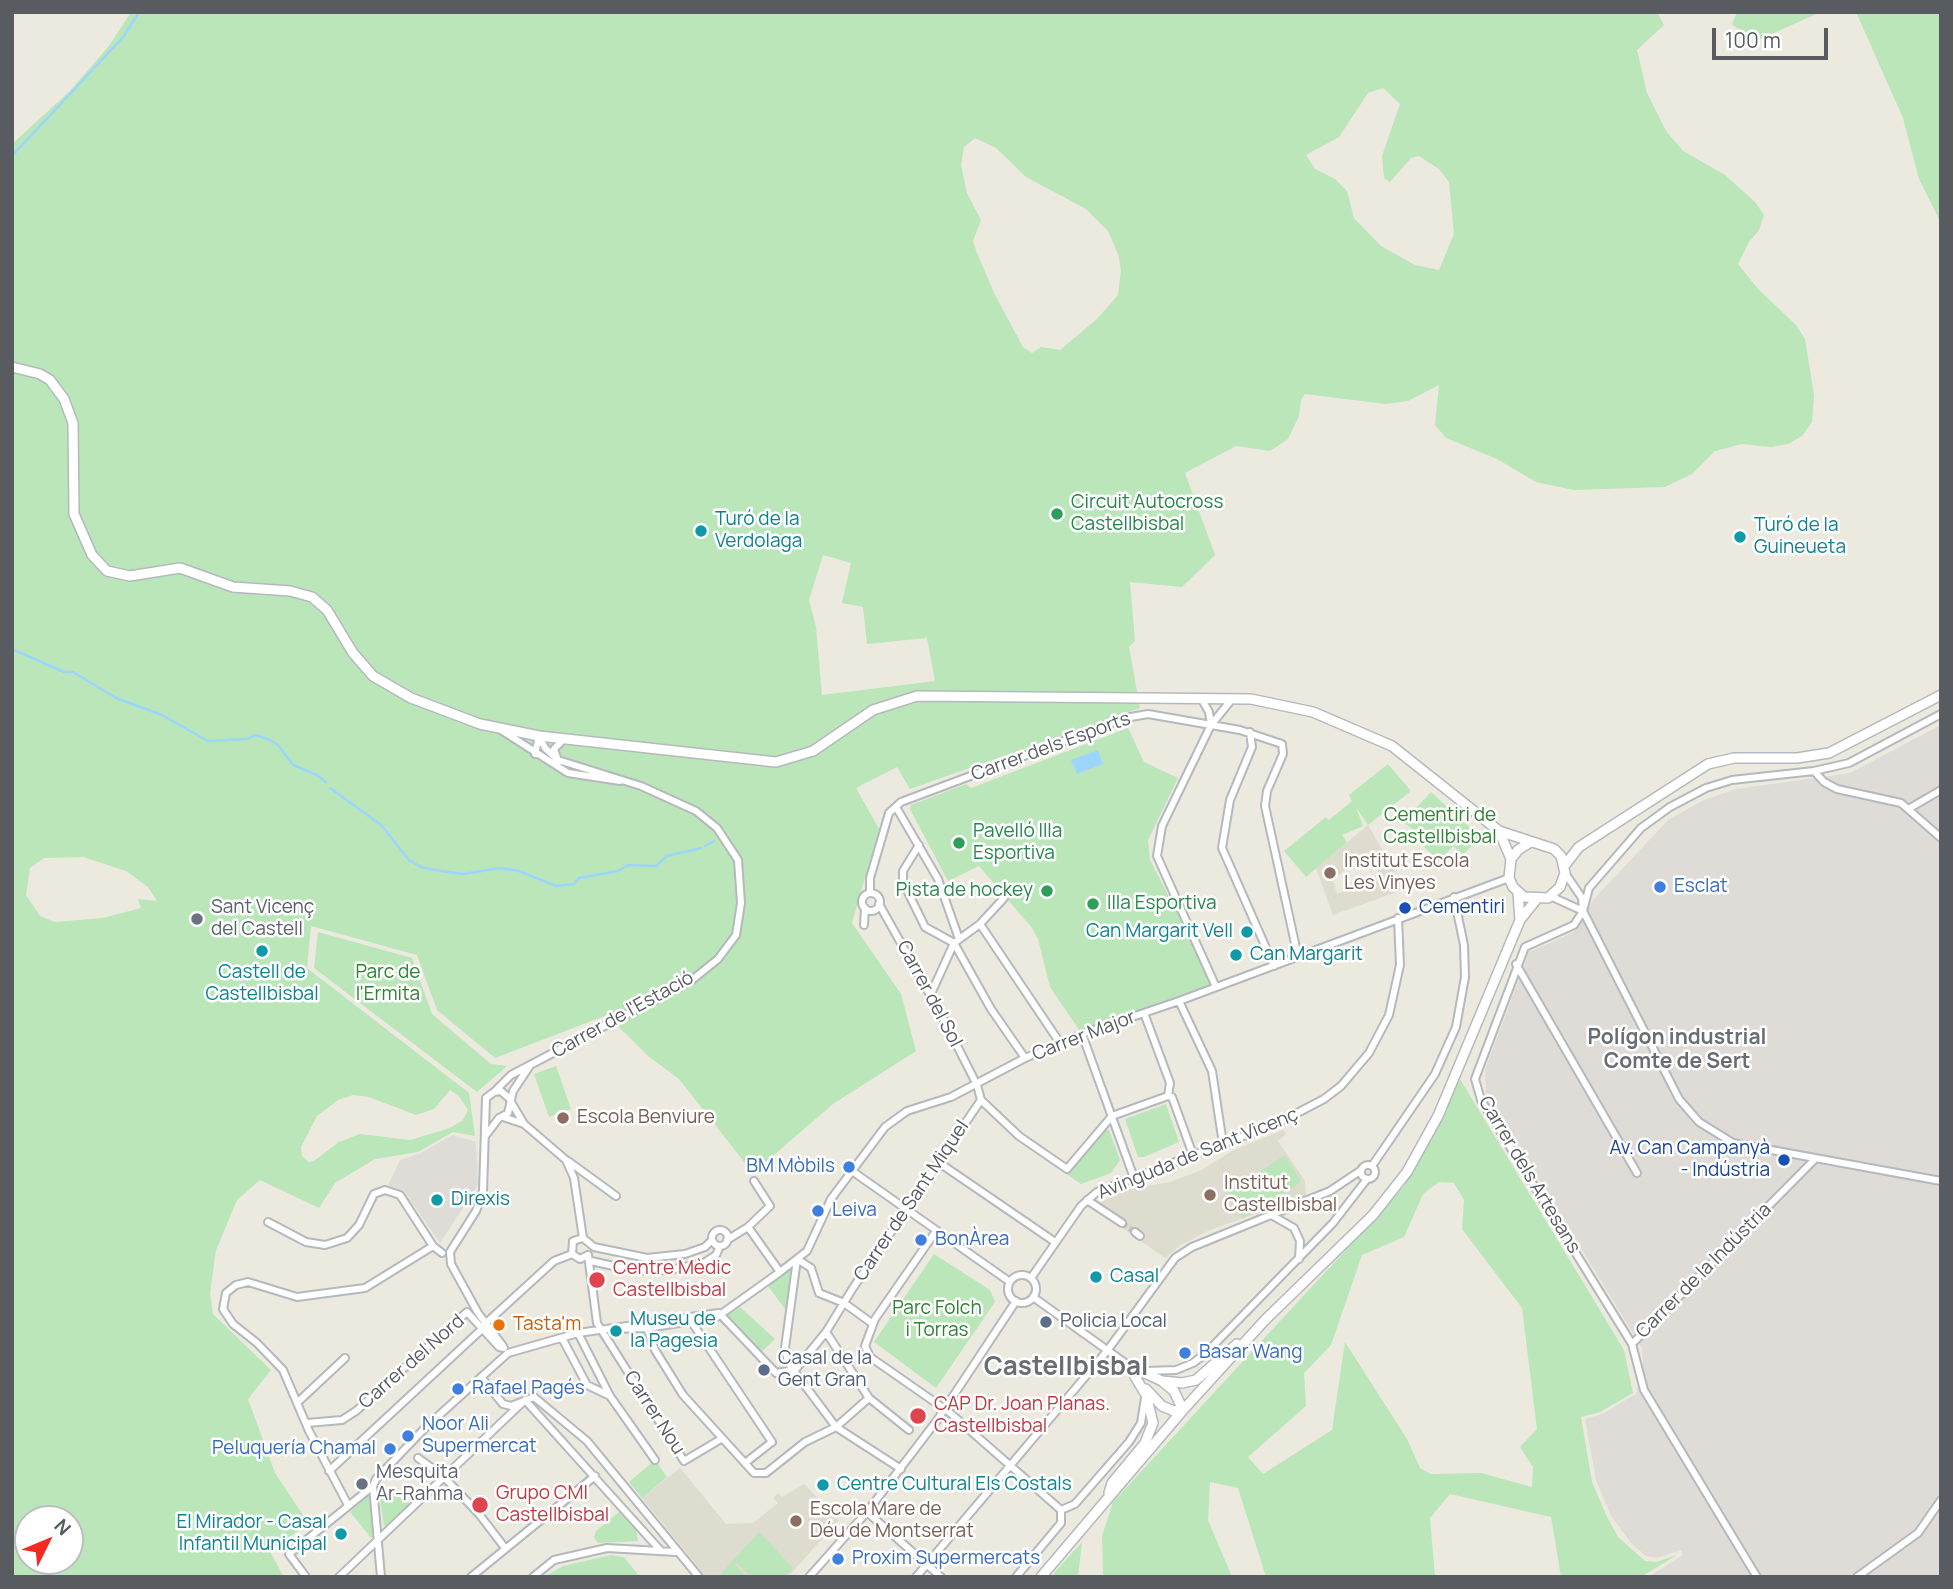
<!DOCTYPE html>
<html>
<head>
<meta charset="utf-8">
<style>
	body { margin:0 }
	#map { position:relative; width:1953px; height:1589px; overflow:hidden; background:#ece9df; font-family:Manrope,sans-serif }
	canvas { display:block }
	.frame { position:absolute; inset:0; border:14px solid #585c61; pointer-events:none }
	.north { position:absolute; left:14px; top:1505px; width:70px; height:70px; box-sizing:border-box; background:#fff; border:2px solid #bcbec0; border-radius:50%; rotate:47deg; font-size:19px; font-weight:700; line-height:28px; text-align:center; color:#585c61 }
	.north::after { content:''; display:block; margin:auto; width:24px; height:32px; background:#f22a1f; clip-path:polygon(50% 0,100% 100%,50% 72%,0 100%) }
	.scale { position:absolute; left:1712px; top:28px; width:116px; height:32px; box-sizing:border-box; border:4px solid #585c61; border-top:0; padding-left:9px; font-size:21px; line-height:24px; white-space:nowrap; color:#585c61; -webkit-text-stroke:5px #fff; paint-order:stroke }
</style>
</head>
<body>
<div id="map">
<canvas width="1953" height="1589"></canvas>
<div class="frame"></div>
<div class="north">N</div>
<div class="scale">100 m</div>
</div>
<script>
const ctx = document.querySelector('canvas').getContext('2d');
ctx.lineJoin = 'round';
function fillPath(path, color) {
  ctx.fillStyle = color;
  ctx.fill(path, 'evenodd');
}
function toPath(rows) {
  const path = new Path2D();
  for (const r of rows) {
    if (r.length === 3) {
      path.moveTo(r[0] + r[2], r[1]);
      path.arc(r[0], r[1], r[2], 0, 2 * Math.PI);
      continue;
    }
    path.moveTo(r[0], r[1]);
    for (let i = 2; i < r.length; i += 2) path.lineTo(r[i], r[i + 1]);
  }
  return path;
}
function trace(path, color, width, dash) {
  ctx.strokeStyle = color;
  ctx.lineWidth = width;
  ctx.lineCap = dash ? 'butt' : 'round';
  ctx.setLineDash(dash || []);
  ctx.stroke(path);
}
function label(font, color, halo, rows, align = 'center') {
  ctx.font = font + ' Manrope,sans-serif';
  ctx.lineWidth = 5;
  ctx.setLineDash([]);
  ctx.textBaseline = 'middle';
  ctx.strokeStyle = halo;
  ctx.fillStyle = color;
  for (const [text, x, y, turn = 0] of rows) {
    ctx.save();
    ctx.translate(x, y);
    ctx.rotate((+turn || 0) * Math.PI / 180);
    ctx.textAlign = isNaN(turn) ? turn : align;
    if (halo) ctx.strokeText(text, 0, 0);
    ctx.fillText(text, 0, 0);
    ctx.restore();
  }
}
fillPath(toPath([
	[1941,725,1941,1577,1648,1577,1683,1555,1681,1550,1657,1558,1646,1556,1632,1544,1611,1516,1596,1480,1585,1419,1602,1414,1636,1394,1643,1364,1642,1348,1486,1093,1485,1070,1529,952,1574,932,1594,899,1668,820,1704,800,1736,789,1850,773],
	[452,1135,476,1142,478,1185,440,1243,404,1191,388,1185,400,1160,421,1153]
]), '#dfdcd7');
fillPath(toPath([
	[1368,825,1405,889,1333,915,1316,868],
	[1367,852,1382,878,1337,894,1333,880],
	[1283,1130,1286,1134,1278,1141,1305,1181,1306,1196,1210,1230,1181,1245,1165,1258,1094,1208,1099,1202,1128,1189,1170,1182,1202,1170,1232,1151],
	[680,1468,726,1524,753,1523,778,1503,773,1498,778,1493,782,1497,804,1484,839,1520,788,1577,706,1577,642,1498]
]), '#dedbcf');
fillPath(toPath([
	[131,12,1657,12,1664,25,1637,50,1647,93,1666,131,1683,151,1725,175,1755,202,1764,215,1759,230,1749,242,1738,264,1758,289,1796,325,1805,339,1814,395,1812,422,1802,436,1788,444,1771,447,1742,444,1715,451,1692,474,1665,487,1574,490,1536,482,1497,459,1446,438,1435,425,1439,385,1408,401,1386,404,1305,394,1301,400,1299,416,1288,439,1270,451,1236,446,1185,473,1215,555,1182,587,1130,582,1135,641,1129,647,1140,708,910,789,897,767,856,788,879,829,852,923,901,994,916,1051,833,1104,753,1173,679,1079,648,1056,607,1015,495,1058,437,1010,417,955,311,926,307,968,469,1093,475,1136,453,1132,418,1152,375,1159,335,1183,319,1208,260,1180,237,1200,216,1250,210,1293,213,1314,271,1370,248,1399,275,1473,309,1524,269,1550,284,1577,12,1577,12,144,69,92,109,46],
	[1383,88,1400,104,1382,156,1384,178,1390,182,1411,158,1419,156,1439,169,1449,182,1454,234,1439,270,1415,265,1381,246,1354,218,1347,191,1335,179,1315,169,1306,155,1339,137,1368,93],
	[975,138,996,148,1026,177,1086,209,1108,231,1118,254,1121,270,1118,295,1097,319,1060,350,1041,347,1032,353,1023,347,995,295,977,253,973,241,981,220,967,193,961,165,964,147],
	[823,555,851,563,842,603,863,607,867,644,927,638,935,681,822,695,816,627,809,600],
	[83,857,126,871,148,887,157,901,138,899,141,908,103,918,55,922,40,916,26,895,30,868,44,858],
	[450,1090,459,1096,468,1110,463,1120,450,1128,410,1140,360,1134,339,1142,314,1161,309,1162,302,1156,301,1147,317,1116,338,1100,353,1095,369,1097,416,1115,434,1109],
	[28,1519,70,1519,70,1561,28,1561],
	[1737,12,1821,12,1760,39,1744,34,1732,24],
	[1856,12,1941,12,1941,223,1919,179,1903,118],
	[1128,728,1144,762,1178,778,1148,840,1150,860,1216,987,1082,1034,1050,987,1038,939,1032,928,979,866,948,881,910,809,911,805,966,784,971,788],
	[1388,764,1411,791,1368,825,1356,807,1363,826,1342,835,1347,842,1306,877,1284,851,1326,817,1329,820,1352,801,1349,795],
	[1431,792,1480,837,1463,855,1453,846,1439,861,1424,847,1427,843,1420,837,1417,841,1412,837,1416,832,1403,822],
	[318,932,412,958,432,1014,491,1064,507,1066,477,1092,314,968],
	[556,1066,571,1109,549,1117,534,1074],
	[1460,1079,1624,1350,1633,1393,1600,1412,1581,1417,1592,1482,1607,1517,1618,1537,1645,1561,1656,1562,1677,1555,1641,1577,1561,1577,1551,1517,1450,1494,1430,1518,1435,1577,1266,1577,1238,1488,1210,1482,1208,1520,1232,1577,1103,1577,1102,1536,1113,1502,1403,1188],
	[1439,1182,1454,1183,1464,1200,1462,1229,1522,1308,1537,1429,1520,1447,1533,1467,1532,1487,1481,1473,1431,1474,1420,1468,1407,1439,1345,1342,1332,1430,1263,1474,1248,1457,1306,1406,1304,1373,1331,1345,1362,1255,1404,1237,1423,1194],
	[1166,1104,1179,1142,1144,1157,1138,1157,1125,1119],
	[1103,1129,1109,1130,1120,1160,1111,1173,1081,1184,1067,1174],
	[1285,1155,1301,1182,1243,1218,1227,1194],
	[934,1254,990,1290,995,1302,936,1388,874,1342],
	[790,1270,793,1271,788,1313,768,1286],
	[740,1307,775,1339,757,1356,721,1320],
	[655,1460,667,1477,642,1498,629,1482],
	[382,1486,410,1504,384,1527,380,1498],
	[368,1496,373,1498,372,1539,350,1512],
	[619,1512,636,1530,638,1541,598,1543,594,1538,596,1531],
	[759,1532,793,1568,784,1577,751,1577,737,1563,735,1565,746,1577,718,1577],
	[1082,1542,1078,1577,1054,1577,1054,1573],
	[611,1555,624,1557,640,1577,544,1577,563,1566]
]), '#bae6b9');
fillPath(toPath([
	[1098,750,1103,764,1077,774,1071,760]
]), '#9cd6ff');
trace(toPath([
	[12,156,124,36,139,12],
	[12,649,64,672,73,672,116,698,162,715,208,741,247,739,256,735,270,740,278,745,293,765,317,775,326,782],
	[330,788,381,825,409,860,421,867,441,871,464,874,499,868,519,871,556,886,574,884,579,878,618,871,628,865,656,866,667,856,701,848],
	[705,846,714,841]
]), '#9cd6ff', 2.5);
trace(toPath([
	[1122,1223,1135,1232]
]), '#c7c6c0', 6, [6, 3]);
const street = toPath([
	[1201,698,1209,712,1211,725],
	[501,730,568,773,620,781],
	[1250,732,1252,747,1230,800,1222,848,1274,966],
	[535,754,539,736],
	[557,758,554,749,564,739],
	[1814,771,1824,782,1837,789,1901,803,1941,838],
	[896,807,938,879,959,939],
	[1910,808,1941,790],
	[919,845,903,871,903,882,925,927,954,943],
	[1565,873,1582,898,1583,911,1679,1099,1699,1122,1733,1143,1941,1181],
	[870,893,870,878,889,813,901,802,1125,718,1148,714,1240,730,1282,744,1283,754,1267,791,1265,806,1298,957],
	[871,902,9],
	[1550,896,1583,911],
	[879,904,943,1018,977,1085,981,1100,1019,1136,1067,1169,1112,1116,1168,1096,1172,1097,1193,1155],
	[980,924,1060,1043],
	[864,925,865,908],
	[954,943,991,1009,1025,1058],
	[1516,964,1637,1173],
	[1216,987,1157,856,1162,826,1211,725,1232,699],
	[930,996,954,943,980,924,1004,898],
	[1179,1001,1212,1071,1223,1144],
	[1144,1013,1170,1083,1168,1096],
	[1082,1034,1134,1178],
	[494,1092,511,1075,692,980,718,959,736,935,741,903,738,860,717,828,696,811,641,786,558,760,545,748,539,736],
	[511,1102,524,1124,566,1160,574,1178,583,1238],
	[503,1117,524,1124],
	[486,1135,499,1118,508,1113,513,1091,529,1067],
	[568,1161,616,1196],
	[938,1162,1055,1242],
	[1368,1172,7],
	[1372,1166,1435,1074,1456,1027,1465,977,1464,945,1454,897],
	[852,1171,1010,1282],
	[1087,1200,1122,1223],
	[1273,1216,1294,1228,1300,1241,1299,1259],
	[268,1222,306,1242,325,1245,347,1238,359,1225,374,1194,385,1190,400,1195,433,1246,442,1253],
	[748,1227,780,1272],
	[720,1238,8],
	[936,1231,875,1319,865,1346,870,1357,949,1412,1061,1510],
	[1135,1232,1140,1236],
	[583,1238,594,1247,647,1258,685,1254,705,1247,712,1240],
	[727,1240,748,1227,770,1206,754,1181],
	[450,1252,476,1211,483,1191,486,1098,494,1092,501,1091,511,1100],
	[450,1252,451,1264,478,1313,503,1346],
	[572,1254,573,1241,583,1238],
	[572,1254,580,1259,588,1255],
	[588,1255,597,1323,684,1461,721,1439],
	[797,1259,785,1348,788,1363,836,1427,901,1469],
	[797,1259,811,1268,819,1293,844,1303,873,1324],
	[591,1261,636,1271,670,1270,704,1263,716,1255,720,1246],
	[1022,1289,14],
	[1031,1278,1081,1206,1097,1192,1280,1122,1324,1099,1341,1086,1369,1053,1389,1015,1400,965,1398,918],
	[1033,1297,1128,1365],
	[719,1313,776,1373,795,1370],
	[691,1321,772,1442,745,1463],
	[485,1324,554,1261,572,1254],
	[647,1328,655,1350,683,1395,754,1473,766,1473,805,1442,836,1427,869,1398],
	[609,1329,647,1328,717,1317,780,1272,807,1251,831,1199,885,1127,907,1111,951,1097,1025,1058,1082,1034,1179,1001,1509,878],
	[826,1332,869,1398,909,1430],
	[578,1333,610,1396,655,1460],
	[562,1338,587,1385,610,1396],
	[1632,1344,1815,1159],
	[795,1370,826,1332,853,1288,981,1100],
	[1146,1371,1176,1370,1193,1363,1205,1354,1333,1223,1367,1179],
	[481,1377,503,1404,511,1406,534,1397,587,1441,699,1577],
	[299,1401,345,1358],
	[307,1423,342,1420,356,1411,467,1312,499,1347,504,1348],
	[418,1458,443,1476,479,1514,505,1548],
	[329,1471,481,1330],
	[348,1505,309,1431,283,1370,257,1343,233,1324,223,1309,226,1293,236,1285,248,1282,297,1297,365,1288,433,1246],
	[1061,1510,1075,1504,1129,1442,1141,1423,1145,1398],
	[867,1512,941,1577],
	[306,1577,289,1554,373,1486],
	[339,1577,525,1400,661,1551],
	[381,1577,373,1486,376,1479,426,1427,508,1353,578,1333,719,1313],
	[471,1577,595,1476],
	[533,1577,554,1560,607,1548,676,1552],
	[809,1577,867,1512,938,1419,1016,1301],
	[916,1577,1107,1351,1175,1258,1192,1247,1330,1191,1360,1171],
	[1016,1577,1061,1523,1061,1510],
	[1757,1577,1644,1390,1632,1344,1481,1100,1475,1079,1525,947,1574,925,1583,911,1589,888,1641,828,1670,807,1706,788,1732,780,1814,771,1849,763,1941,714],
	[1857,1577,1918,1533,1941,1500]
]);
const secondary = toPath([
	[12,367,40,374,50,380,64,399,73,423,74,514,92,555,107,571,130,576,180,568,233,587,290,591,312,597,327,610,353,653,373,676,411,698,480,724,539,736,776,762,813,751,873,710,917,696,1251,699,1313,712,1392,746,1499,831,1554,849,1561,856,1565,873,1560,887,1548,898,1524,897,1513,887,1509,878,1511,859,1518,850,1529,843],
	[1499,831,1511,859],
	[1565,865,1579,847,1708,764,1734,758,1797,758,1829,753,1941,695],
	[1518,893,1520,920],
	[1128,1365,1162,1381,1174,1391,1183,1410],
	[1162,1381,1182,1383,1196,1380,1237,1344],
	[1146,1389,1162,1406,1174,1411,1183,1410],
	[1109,1493,1112,1483,1145,1443,1153,1423,1146,1395,1128,1365],
	[1041,1577,1183,1410,1265,1320,1373,1215,1407,1172,1438,1116,1520,920,1536,900]
]);
trace(street, '#b5b8bd', 10);
trace(secondary, '#b5b9bf', 12);
trace(street, '#fff', 6);
trace(secondary, '#fff', 9);
for (const [x, y, r, color] of [
	[1057,514,7,"#2e9e5b"],
	[701,531,7,"#0f9aa8"],
	[1740,537,7,"#0f9aa8"],
	[959,843,7,"#2e9e5b"],
	[1330,873,7,"#8d6e63"],
	[1660,887,7,"#3f7fe0"],
	[1047,891,7,"#2e9e5b"],
	[1093,904,7,"#2e9e5b"],
	[1405,908,7,"#1a4fb4"],
	[197,919,7,"#6b7280"],
	[1247,932,7,"#0f9aa8"],
	[262,951,7,"#0f9aa8"],
	[1236,955,7,"#0f9aa8"],
	[563,1118,7,"#8d6e63"],
	[1784,1160,7,"#1a4fb4"],
	[849,1167,7,"#3f7fe0"],
	[1210,1195,7,"#8d6e63"],
	[437,1200,7,"#0f9aa8"],
	[818,1211,7,"#3f7fe0"],
	[921,1240,7,"#3f7fe0"],
	[1096,1277,7,"#0f9aa8"],
	[597,1280,9,"#e0444e"],
	[1046,1322,7,"#5c6f8a"],
	[499,1325,7,"#e8710a"],
	[616,1331,7,"#0f9aa8"],
	[1185,1353,7,"#3f7fe0"],
	[764,1370,7,"#5c6f8a"],
	[458,1389,7,"#3f7fe0"],
	[918,1416,9,"#e0444e"],
	[408,1436,7,"#3f7fe0"],
	[390,1449,7,"#3f7fe0"],
	[362,1484,7,"#6b7280"],
	[823,1485,7,"#0f9aa8"],
	[480,1505,9,"#e0444e"],
	[796,1521,7,"#8d6e63"],
	[341,1534,7,"#0f9aa8"],
	[838,1559,7,"#3f7fe0"]
]) {
  const dot = new Path2D();
  dot.arc(x, y, r, 0, 2 * Math.PI);
  ctx.fillStyle = color;
  ctx.fill(dot);
  trace(dot, '#fff', 2.5);
}
label('19px', '#27864d', '#fff', [
	["Circuit Autocross",1071,503],
	["Castellbisbal",1071,525],
	["Pavelló Illa",973,832],
	["Esportiva",973,854],
	["Pista de hockey",1033,891,"right"],
	["Illa Esportiva",1107,904]
], 'left');
label('19px', '#0d838f', '#fff', [
	["Turó de la",715,520],
	["Verdolaga",715,542],
	["Turó de la",1754,526],
	["Guineueta",1754,548],
	["Can Margarit Vell",1233,932,"right"],
	["Can Margarit",1250,955],
	["Castell de",262,973,"center"],
	["Castellbisbal",262,995,"center"],
	["Direxis",451,1200],
	["Casal",1110,1277],
	["Museu de",630,1320],
	["la Pagesia",630,1342],
	["Centre Cultural Els Costals",837,1485],
	["El Mirador - Casal",327,1523,"right"],
	["Infantil Municipal",327,1545,"right"]
], 'left');
label('19px', '#585c61', '#fff', [
	["Carrer dels Esports",1051,747,-20],
	["Carrer del Sol",929,994,62],
	["Carrer de l'Estació",623,1015,-29],
	["Carrer Major",1084,1036,-21],
	["Avinguda de Sant Vicenç",1198,1154,-22],
	["Carrer dels Artesans",1529,1175,59],
	["Carrer de Sant Miquel",912,1201,-56],
	["Carrer de la Indústria",1704,1271,-45],
	["Carrer del Nord",412,1362,-41],
	["Carrer Nou",654,1413,57]
]);
label('19px', '#2e8230', '#fff', [
	["Cementiri de",1440,816],
	["Castellbisbal",1440,838],
	["Parc de",388,973],
	["l'Ermita",388,995],
	["Parc Folch",937,1309],
	["i Torras",937,1331]
]);
label('19px', '#785e54', '#fff', [
	["Institut Escola",1344,862],
	["Les Vinyes",1344,884],
	["Escola Benviure",577,1118],
	["Institut",1224,1184],
	["Castellbisbal",1224,1206],
	["Escola Mare de",810,1510],
	["Déu de Montserrat",810,1532]
], 'left');
label('19px', '#366cbe', '#fff', [
	["Esclat",1674,887],
	["BM Mòbils",835,1167,"right"],
	["Leiva",832,1211],
	["BonÀrea",935,1240],
	["Basar Wang",1199,1353],
	["Rafael Pagés",472,1389],
	["Noor Ali",422,1425],
	["Supermercat",422,1447],
	["Peluquería Chamal",376,1449,"right"],
	["Proxim Supermercats",852,1559]
], 'left');
label('19px', '#5b616d', '#fff', [
	["Sant Vicenç",211,908],
	["del Castell",211,930],
	["Mesquita",376,1473],
	["Ar-Rahma",376,1495]
], 'left');
label('19px', '#164399', '#fff', [
	["Cementiri",1419,908],
	["Av. Can Campanyà",1770,1149,"right"],
	["- Indústria",1770,1171,"right"]
], 'left');
label('19px', '#be3a42', '#fff', [
	["Centre Mèdic",613,1269],
	["Castellbisbal",613,1291],
	["CAP Dr. Joan Planas.",934,1405],
	["Castellbisbal",934,1427],
	["Grupo CMI",496,1494],
	["Castellbisbal",496,1516]
], 'left');
label('19px', '#4e5e75', '#fff', [
	["Policia Local",1060,1322],
	["Casal de la",778,1359],
	["Gent Gran",778,1381]
], 'left');
label('19px', '#c56008', '#fff', [
	["Tasta'm",513,1325]
], 'left');
label('bold 21px', '#696e73', '#fff', [
	["Polígon industrial",1677,1038],
	["Comte de Sert",1677,1062]
]);
label('bold 26px', '#696e73', '#fff', [
	["Castellbisbal",1066,1368]
]);
</script>
</body>
</html>
